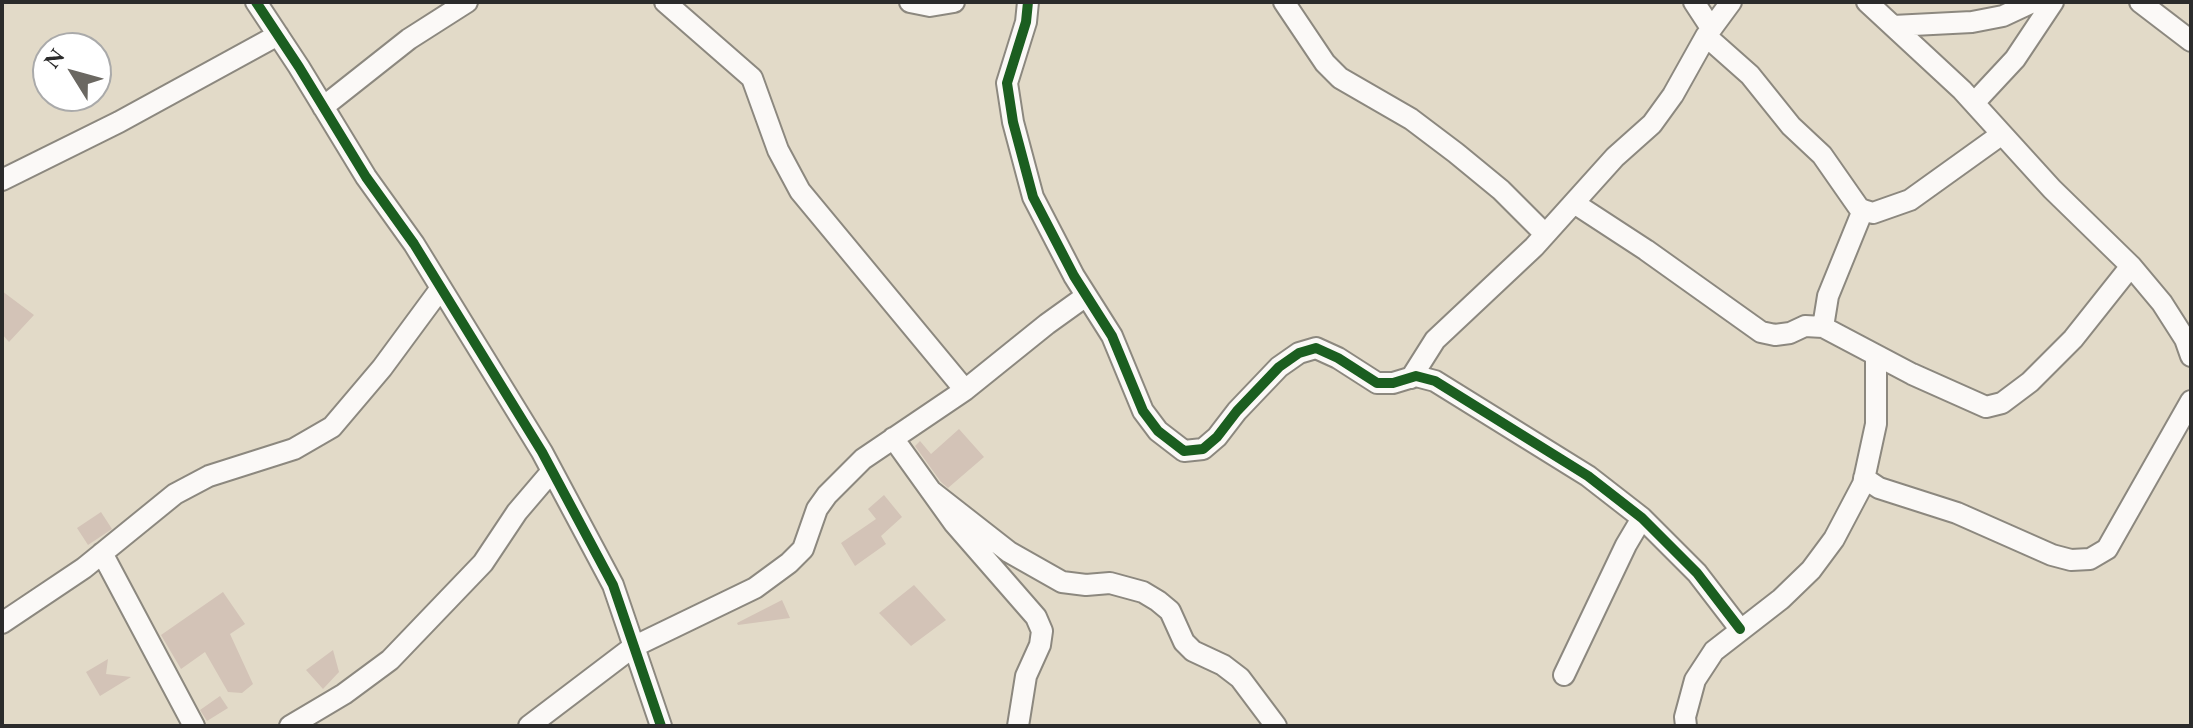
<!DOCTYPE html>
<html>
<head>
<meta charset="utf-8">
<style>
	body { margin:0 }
	#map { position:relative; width:2193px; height:728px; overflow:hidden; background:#e2dac8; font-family:"EB Garamond",serif }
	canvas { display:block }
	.frame { position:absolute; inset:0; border:4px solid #2b2b2b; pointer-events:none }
	.north { position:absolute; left:32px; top:32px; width:80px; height:80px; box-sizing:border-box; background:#fff; border:2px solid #aaa; border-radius:50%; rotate:307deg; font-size:22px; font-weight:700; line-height:32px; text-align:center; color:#2b2b2b }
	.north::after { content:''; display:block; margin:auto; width:28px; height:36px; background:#6b6862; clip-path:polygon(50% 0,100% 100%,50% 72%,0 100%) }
</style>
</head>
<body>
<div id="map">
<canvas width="2193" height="728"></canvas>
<div class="frame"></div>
<div class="north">N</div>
</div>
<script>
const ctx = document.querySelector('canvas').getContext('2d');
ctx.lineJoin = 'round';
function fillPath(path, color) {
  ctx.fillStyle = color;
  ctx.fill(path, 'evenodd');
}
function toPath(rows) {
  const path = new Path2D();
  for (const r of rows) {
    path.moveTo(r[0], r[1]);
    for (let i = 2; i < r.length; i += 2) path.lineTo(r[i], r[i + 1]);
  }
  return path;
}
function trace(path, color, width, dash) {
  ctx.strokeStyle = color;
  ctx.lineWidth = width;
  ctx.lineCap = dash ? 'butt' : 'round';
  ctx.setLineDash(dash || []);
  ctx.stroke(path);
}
fillPath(toPath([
	[2,291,34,315,9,342,2,334],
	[959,429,984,457,948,488,941,482,915,446,920,441,931,454],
	[884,495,902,517,881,536,886,544,855,566,841,543,876,519,868,509],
	[101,512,112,529,88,545,77,528],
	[914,585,946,620,911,646,879,613],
	[223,592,245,624,230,634,253,684,242,693,228,692,205,652,181,669,161,635],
	[782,600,790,618,738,625,737,623],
	[333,650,339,672,323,689,306,670],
	[108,659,106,674,131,677,100,696,86,672],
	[220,696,228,708,207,721,200,710]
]), '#d3c3b7');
const minor = toPath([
	[256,2,299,67,366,177,414,244,542,452,613,585,661,726],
	[665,2,752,78,778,150,800,191,965,390],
	[910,2,930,6,954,2],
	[1028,2,1026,22,1007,83,1013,122,1033,197,1074,276,1112,336,1143,411,1158,431,1184,451,1203,449,1217,437,1237,411,1279,367,1299,353,1316,348,1338,358,1377,383,1393,383,1416,376,1435,381,1588,476,1642,518,1697,573,1740,629],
	[1284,2,1325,63,1340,78,1411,119,1456,153,1501,190,1545,234],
	[1694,2,1711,28],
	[1867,2,1962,90,2052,189,2131,266,2162,303,2185,339,2191,356],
	[2140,2,2191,41],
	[1893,26,1972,22,2003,16,2033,2],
	[1706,36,1750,75,1791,126,1822,155,1859,208,1863,210,1873,213,1910,200,2002,134],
	[1974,103,2015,59,2053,2],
	[323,107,409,39,467,2],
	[2,180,119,122,278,35],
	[1574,203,1646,250,1761,332,1775,335,1790,333,1805,326,1823,327,1912,374,1986,407,2002,403,2030,382,2073,339,2131,266],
	[1823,327,1828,296,1863,210],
	[1411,378,1435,340,1534,247,1615,157,1652,124,1673,95,1706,36,1731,2],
	[893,438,954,523,1036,617,1042,631,1040,645,1026,676,1018,726],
	[1864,478,1879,488,1957,513,2052,555,2071,560,2090,559,2107,549,2191,401],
	[931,491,1009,552,1062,582,1086,585,1110,583,1143,592,1158,601,1170,611,1184,642,1193,651,1223,665,1240,678,1276,726],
	[102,553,194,726],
	[2,623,84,568,175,494,209,476,294,449,332,427,382,368,441,288],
	[1564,675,1626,545,1642,518],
	[290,726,344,694,390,660,483,563,517,512,552,471],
	[529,726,633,647,755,588,789,563,803,549,817,509,827,495,863,459,965,390,1047,324,1086,296],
	[1686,726,1685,717,1695,680,1714,651,1781,599,1811,570,1834,539,1863,484,1876,424,1876,355]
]);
trace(minor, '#8c887f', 24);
trace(minor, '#fbf9f7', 20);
trace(toPath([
	[256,2,299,67,366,177,414,244,542,452,613,585,661,726],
	[1028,2,1026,22,1007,83,1013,122,1033,197,1074,276,1112,336,1143,411,1158,431,1184,451,1203,449,1217,437,1237,411,1279,367,1299,353,1316,348,1338,358,1377,383,1393,383,1416,376,1435,381,1588,476,1642,518,1697,573,1740,629]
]), '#1b5e20', 10);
</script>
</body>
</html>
